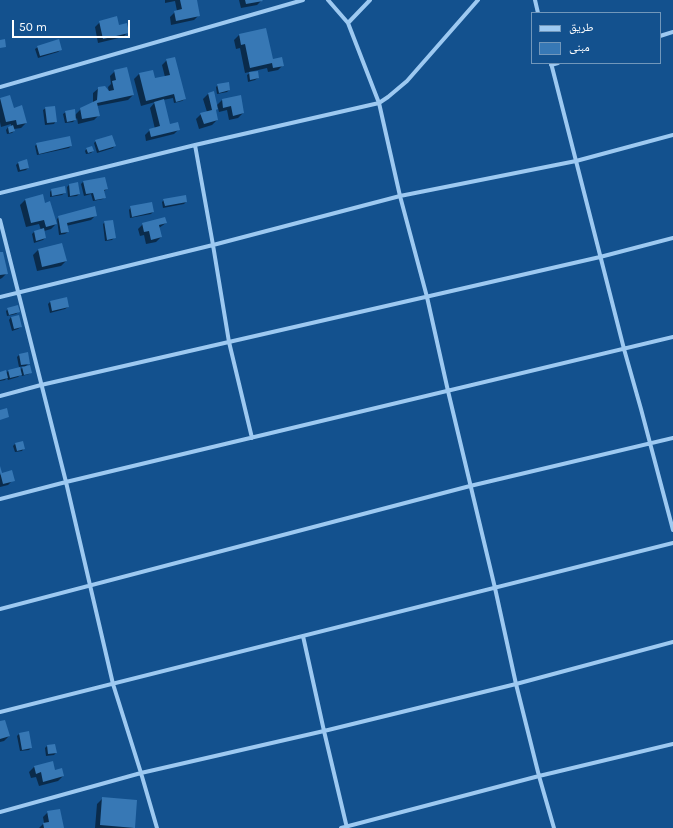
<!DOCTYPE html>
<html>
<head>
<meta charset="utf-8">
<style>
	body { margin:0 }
	#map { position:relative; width:673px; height:828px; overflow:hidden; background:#13518e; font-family:Karla,"Noto Naskh Arabic",sans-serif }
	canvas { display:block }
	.legend { position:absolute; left:531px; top:12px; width:130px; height:52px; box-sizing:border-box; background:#13518e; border:1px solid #7197bb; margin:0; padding:5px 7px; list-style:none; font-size:12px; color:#fff }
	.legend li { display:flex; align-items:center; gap:8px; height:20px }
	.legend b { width:20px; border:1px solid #7197bb }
	.scale { position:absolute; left:12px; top:20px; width:118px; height:18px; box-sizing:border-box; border:2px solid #fff; border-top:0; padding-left:5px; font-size:12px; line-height:14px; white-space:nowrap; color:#fff; -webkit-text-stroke:3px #13518e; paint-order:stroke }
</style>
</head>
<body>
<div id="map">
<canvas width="673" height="828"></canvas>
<ul class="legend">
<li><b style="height:5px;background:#9dc9f1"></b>طريق</li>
<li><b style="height:11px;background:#3778b5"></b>مبنى</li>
</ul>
<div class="scale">50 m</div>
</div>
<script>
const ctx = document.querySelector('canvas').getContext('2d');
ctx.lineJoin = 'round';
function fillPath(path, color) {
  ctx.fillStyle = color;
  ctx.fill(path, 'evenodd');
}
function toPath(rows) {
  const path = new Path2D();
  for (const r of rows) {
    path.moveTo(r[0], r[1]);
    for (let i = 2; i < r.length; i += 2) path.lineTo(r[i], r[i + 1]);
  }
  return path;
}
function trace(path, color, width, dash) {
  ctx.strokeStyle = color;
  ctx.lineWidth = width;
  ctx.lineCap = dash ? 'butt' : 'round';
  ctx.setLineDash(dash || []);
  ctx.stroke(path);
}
fillPath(toPath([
	[165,0,196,0,199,15,194,20,171,25,170,17,175,12,177,11,175,1,165,3],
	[239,0,262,0,257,5,241,8],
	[100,22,118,26,128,32,123,37,98,43,95,27],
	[239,35,272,60,283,65,278,70,268,72,267,68,245,73,240,48,236,49,234,40],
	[38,47,61,49,58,52,38,58,35,49],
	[167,60,185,99,182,101,174,103,173,98,163,100,169,125,179,129,174,134,146,141,145,135,150,130,155,129,150,108,155,102,141,106,134,79,139,74,154,80,165,77,162,65],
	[115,71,133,95,128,100,97,106,99,115,94,120,78,124,77,118,73,122,65,123,63,114,66,112,75,115,81,109,93,103,93,93,99,88,109,93,108,87,111,84,110,76],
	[250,73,258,78,255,80,248,82,247,75],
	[218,85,229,90,227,92,217,94,216,87],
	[213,93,216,106,222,100,243,113,238,118,229,120,227,110,219,112,218,108,215,111,217,120,212,125,199,129,196,119,201,114,207,112,203,99,208,94],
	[9,96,13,109,26,123,21,128,14,129,14,131,12,133,7,134,6,130,8,127,11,127,11,124,1,127,0,122,0,99],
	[46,108,56,121,54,124,45,125,43,110],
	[96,141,115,145,113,148,97,153,94,143],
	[37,144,71,146,69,148,37,155,35,146],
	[87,148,93,151,91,153,86,154,85,151],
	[18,163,28,168,26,170,18,172,16,165],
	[83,182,107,189,104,191,105,197,103,199,93,201,91,194,84,196,81,184],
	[78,184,79,194,77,196,68,197,67,187,69,185],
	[52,189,65,193,62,195,50,197,50,192],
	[42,195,44,204,56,224,51,229,44,231,45,238,43,240,34,243,32,234,34,232,41,230,39,224,26,227,20,205,25,200],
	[164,200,186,202,184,204,163,208,162,202],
	[131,207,153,212,151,214,130,218,129,210],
	[96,215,91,220,66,226,68,232,65,234,59,235,57,219,59,217],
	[105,222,114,238,112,240,105,241,103,224],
	[166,223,159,228,161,237,156,242,146,244,144,235,140,236,138,229,143,224],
	[38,250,66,261,61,266,37,271,33,255],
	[0,254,7,273,2,278,0,279],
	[66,298,68,307,65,309,50,313,48,304,50,302],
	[8,309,18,312,16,314,7,316,6,311],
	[11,317,21,327,18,329,12,331,9,320],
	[19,355,29,363,25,367,31,372,29,374,22,376,21,374,18,377,8,380,7,378,5,380,0,381,0,373,6,373,8,371,20,370,24,366,19,367,17,357],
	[15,444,24,448,22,451,15,452,13,446],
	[1,474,13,480,8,485,0,487,0,475],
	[0,722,9,736,4,741,0,742],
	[19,734,31,748,29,750,20,751,17,736],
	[47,746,56,753,54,755,46,756,45,748],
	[34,767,55,771,63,776,58,781,39,786,36,777,31,778,29,772],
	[102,799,134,828,95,828,97,804],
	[48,812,63,828,39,828,44,823,43,817]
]), '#0007');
fillPath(toPath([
	[180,0,197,0,200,16,176,21,174,11,182,9],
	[245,0,262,0,263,1,246,4],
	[117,16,119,25,127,23,129,33,103,39,99,21],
	[266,28,273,59,282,57,284,66,273,68,272,63,250,68,245,44,241,45,239,34],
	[5,39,6,47,0,48,0,40],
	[59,39,62,50,40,56,37,46],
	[175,57,186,99,176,102,174,94,146,101,139,73,153,70,155,78,170,75,166,59],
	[127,67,134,95,97,103,100,116,82,119,80,108,97,100,98,87,105,86,109,91,114,90,112,81,116,80,114,70],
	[258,71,259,78,250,80,249,72],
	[229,82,230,90,219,93,217,84],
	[214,91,218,109,216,110,218,120,204,124,200,113,212,110,208,93],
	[10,95,14,108,22,105,27,123,17,125,16,120,6,122,0,98],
	[241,95,244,113,233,116,231,106,223,108,222,99],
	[164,99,170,124,178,122,180,130,151,137,149,129,160,126,154,102],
	[55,106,57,122,47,123,45,107],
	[75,109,76,120,67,122,65,111],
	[13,125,15,131,9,133,8,127],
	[112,135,116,146,99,151,95,140],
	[70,136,72,146,39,154,36,143],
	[92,146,94,151,88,153,86,148],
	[27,159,29,168,20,170,18,162],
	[105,177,108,189,104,190,106,198,95,200,93,193,86,194,83,181],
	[78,182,80,194,70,196,69,184],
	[65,186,66,193,52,196,51,189],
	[43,194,45,203,50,201,57,224,46,227,44,220,31,223,25,199],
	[186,195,187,202,165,206,163,199],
	[152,202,154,212,132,217,130,206],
	[95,206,97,216,67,223,69,232,61,233,58,216],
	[165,217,167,223,159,225,162,237,151,240,149,231,144,232,142,223],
	[113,220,116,238,107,240,104,221],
	[44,228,46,238,36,241,34,231],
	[62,243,67,261,42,267,38,249],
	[0,252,3,252,8,274,0,275],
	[67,297,69,307,52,311,50,301],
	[18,305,20,312,9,315,7,308],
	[19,315,22,327,14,329,11,317],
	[28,352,30,364,21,365,19,354],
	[30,365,32,373,24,375,22,367],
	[20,367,22,375,10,378,8,370],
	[6,370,8,378,0,380,0,372],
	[7,408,9,417,0,420,0,410],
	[23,441,25,449,17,451,15,443],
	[0,466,2,473,12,470,15,481,3,484,0,472],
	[5,720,10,736,0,739,0,721],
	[29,731,32,748,22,750,19,733],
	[55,744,57,753,48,754,47,745],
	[53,761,55,770,62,768,64,776,43,782,41,772,36,774,34,766],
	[102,797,137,800,135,828,100,825],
	[60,809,64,828,44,828,43,823,49,822,47,811]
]), '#3778b5');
trace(toPath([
	[478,0,407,81,388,97,379,103,400,196,427,297,448,391,495,588,516,684,539,776,554,828],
	[535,0,538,13],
	[348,23,370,0],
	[660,36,673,32],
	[551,63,624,349,641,409,673,530],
	[551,65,558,63],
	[0,87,303,0],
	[195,145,213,245,229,342,252,438],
	[0,193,195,145,379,103,348,23,328,0],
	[0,220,66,482,113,684,141,773,157,828],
	[0,297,213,245,400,196,576,161,673,135],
	[0,396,41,385,600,257,673,238],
	[0,499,66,482,673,337],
	[0,609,470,486,673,438],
	[303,636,324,731,347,828],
	[0,712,673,543],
	[0,812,141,773,324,731,516,684,673,642],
	[341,828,539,776,673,744]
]), '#9dc9f1', 4);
</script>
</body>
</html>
